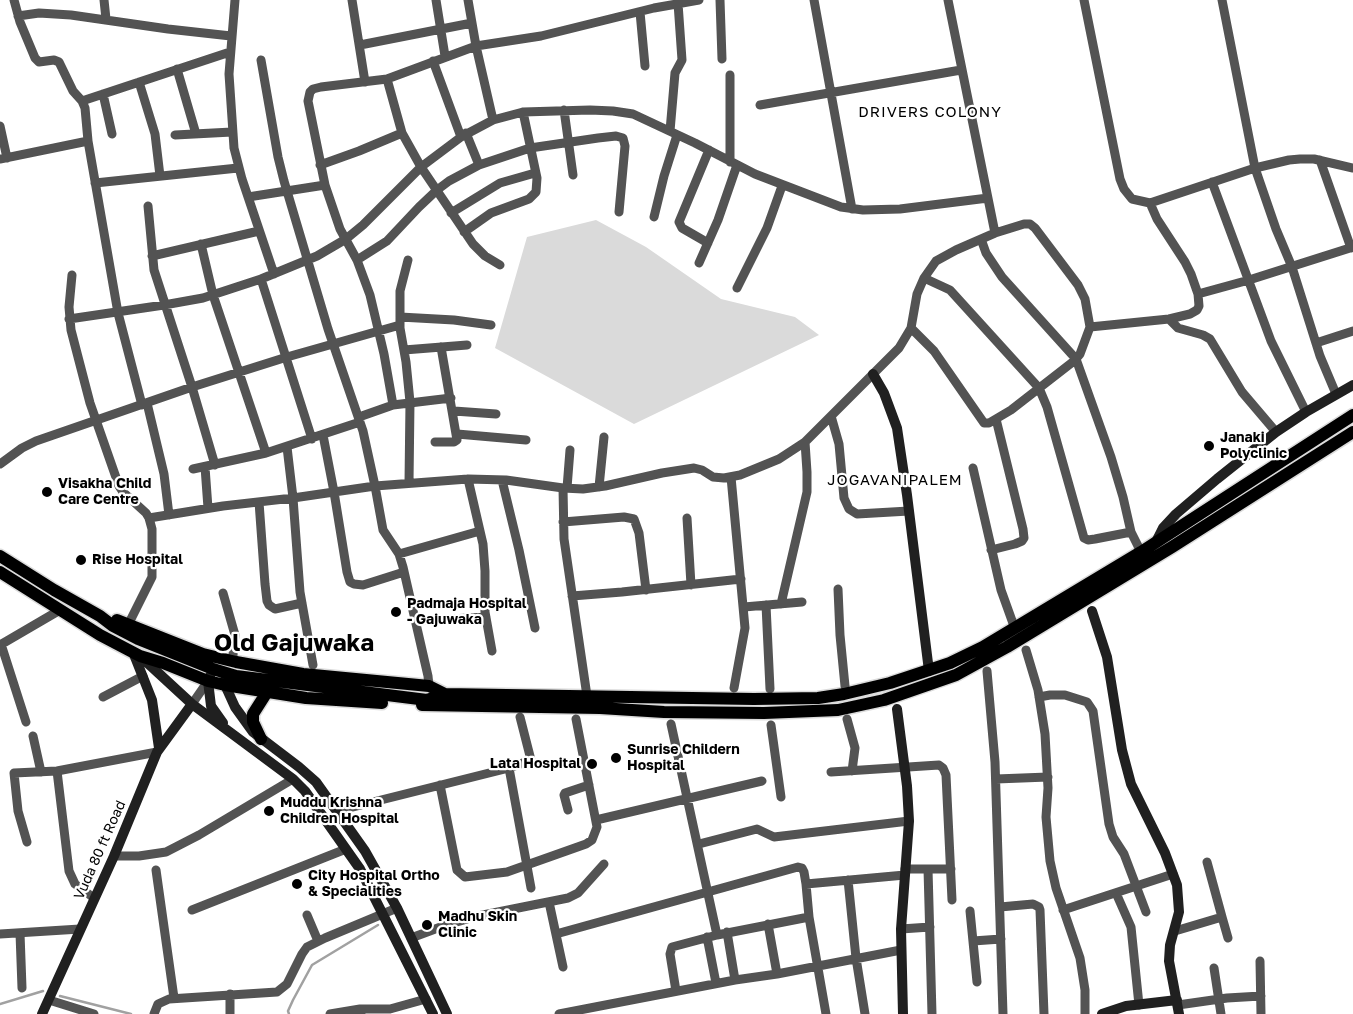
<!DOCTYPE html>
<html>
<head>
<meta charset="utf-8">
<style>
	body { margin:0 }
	canvas { display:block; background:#fff }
</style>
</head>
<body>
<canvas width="1353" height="1014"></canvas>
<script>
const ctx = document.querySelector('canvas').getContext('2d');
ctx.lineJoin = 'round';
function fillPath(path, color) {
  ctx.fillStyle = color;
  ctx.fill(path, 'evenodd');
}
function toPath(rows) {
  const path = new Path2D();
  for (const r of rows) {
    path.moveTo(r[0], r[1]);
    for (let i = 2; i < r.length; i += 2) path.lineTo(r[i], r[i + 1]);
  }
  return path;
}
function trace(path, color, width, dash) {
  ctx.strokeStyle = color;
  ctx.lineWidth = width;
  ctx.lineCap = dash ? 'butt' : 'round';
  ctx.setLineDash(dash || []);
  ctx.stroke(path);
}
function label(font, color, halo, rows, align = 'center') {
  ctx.font = font + ' "Golos Text",sans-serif';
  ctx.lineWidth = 4.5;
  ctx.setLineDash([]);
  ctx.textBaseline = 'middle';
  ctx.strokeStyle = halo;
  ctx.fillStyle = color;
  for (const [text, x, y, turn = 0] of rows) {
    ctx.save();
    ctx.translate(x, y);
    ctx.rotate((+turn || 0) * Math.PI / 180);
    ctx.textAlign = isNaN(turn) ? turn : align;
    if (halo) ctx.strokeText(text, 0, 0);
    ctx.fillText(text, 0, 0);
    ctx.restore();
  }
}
fillPath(toPath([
	[596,220,646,247,721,299,795,317,819,335,634,424,495,348,527,237]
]), '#dadada');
trace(toPath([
	[60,996,131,1014],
	[0,1004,43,991],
	[289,1014,288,1011,293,1000,312,965,378,925]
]), '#a1a1a1', 2.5);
const primary = toPath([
	[0,556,54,590,100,616,113,626,138,639,213,669,236,676,427,700,445,694,754,699,818,698,844,694,890,683,950,663,983,647,1141,552,1353,415],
	[0,572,100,635,140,656,163,663,208,681,225,685,306,698,382,703],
	[117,620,203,654,236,662,303,674,429,686,445,694],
	[422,705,600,708,664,712,764,713,838,710,884,700,956,675,1007,647,1172,547,1353,432],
	[261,739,253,722,253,714,267,692]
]);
trace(primary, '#dbdbdb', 15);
trace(toPath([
	[14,0,20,22,35,58,39,62,54,60,59,62,73,91,82,101,85,108,88,141],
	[104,0,106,19],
	[235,0,229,74,234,148,242,179,274,274],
	[352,0,365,82],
	[436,0,445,56],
	[468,0,476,46,493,120],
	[720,0,722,59],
	[814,0,852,209],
	[948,0,995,233],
	[1084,0,1120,179,1124,189,1132,199,1150,203,1255,168,1222,0],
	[640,12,645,66],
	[18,16,39,13,71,15,168,29,231,36],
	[360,45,472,23],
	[261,60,278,157,284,181,328,329,363,431,375,486,468,479,506,480,563,488],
	[433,61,461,137],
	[177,69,196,134],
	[730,75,730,162],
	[387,79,402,133,421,167,473,244,485,256,500,265],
	[139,82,155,134,160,176],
	[103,94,112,134],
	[82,101,230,52],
	[760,105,961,70],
	[564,110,573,175],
	[0,126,7,158],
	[670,131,675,73,682,60,678,3],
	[466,133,479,165],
	[175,135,232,132],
	[0,159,88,141,118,313,142,405],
	[1320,160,1351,248],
	[320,165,359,151,402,133],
	[1212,182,1271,341,1306,412],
	[95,183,238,168],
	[248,197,325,185],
	[451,213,500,183,535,173],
	[654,217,664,176,677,135],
	[464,232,491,213,529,199,536,192,537,178,523,112],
	[981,239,986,253,1002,277,1076,359,1111,457,1123,497,1131,532,1141,552],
	[708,243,682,228,679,222,709,150],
	[201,244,213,295,266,453],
	[152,256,259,231],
	[357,260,387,241,419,207,437,190,449,181,479,165,530,148,598,138,616,136,623,138,625,146,619,212],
	[408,260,400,291,400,328,406,362,410,402,409,483],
	[699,263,718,220,737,165],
	[72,275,69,307,71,330,90,403,119,486,123,492,146,513,149,518,152,529,152,577,131,619],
	[924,278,950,290,1039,388,1047,407,1084,538,1088,540,1095,539,1131,532],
	[261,279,312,439],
	[737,288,767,228,782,186],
	[1198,294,1249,280,1353,247],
	[400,317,454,320,491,325],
	[69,319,164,305,203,298,261,279,317,256,346,239,363,225,421,167,461,137,493,120,523,112,590,110,613,111,633,114,695,143,755,174,841,207,863,210,900,209,988,198],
	[1169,319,1178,328,1203,335,1210,339,1242,392,1276,432],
	[911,328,934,351,984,423,989,423,1011,410,1074,361,1080,354,1090,327,1169,319,1190,314,1197,310,1199,306,1198,294,1191,274,1185,262,1157,219,1150,203],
	[1316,343,1353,331],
	[404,350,467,345],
	[1336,394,1320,356,1292,267,1276,229,1255,168,1289,160,1300,159,1314,159,1353,168],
	[147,403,164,474,169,515],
	[393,405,384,354,370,295,357,260,340,229,325,185,308,101,310,92,313,89,321,87,387,79,476,46,541,36,654,8,699,0],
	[454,411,496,414],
	[831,416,839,444,844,498,849,509,857,514,909,511],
	[359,417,393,405,451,398],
	[457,434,526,440],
	[435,442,454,442,457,440,441,347],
	[0,464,22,448,36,441,192,387,154,270,148,206],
	[215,465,192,387,287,357,400,325],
	[205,467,208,508],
	[973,468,1001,590,1015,629],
	[193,469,266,453,360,422],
	[731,477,745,628,734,688],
	[468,479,483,544,485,571,485,612,492,651],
	[502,480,519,550,535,628],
	[599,487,604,437],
	[567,488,570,450],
	[259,502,265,584,267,601,269,605,275,609,302,603],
	[149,518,223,506,293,498,287,447],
	[687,518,691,585],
	[563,522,624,517,634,519,639,533,646,590],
	[991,550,1015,544,1022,541,1024,538,1023,529,996,419],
	[399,554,480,531],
	[404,572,363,585,354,584,350,582,347,572,334,492,375,486,383,530,399,554,403,567,428,676,429,686],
	[838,589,840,635,845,686],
	[223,593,235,635,233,655],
	[572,596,622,592,741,579],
	[781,604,807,492,807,472,805,442],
	[766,605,770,689],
	[744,607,802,602],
	[416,621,486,617],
	[1,644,26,722],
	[0,645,60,610],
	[1026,650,1038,690,1045,734,1048,788,1046,817,1050,861,1056,888,1080,958,1085,990,1085,1014],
	[313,665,300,592,293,498,334,492,323,435],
	[987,671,995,762,1003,1014],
	[587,696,564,539,563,488,583,489,605,486,662,473,694,468,702,470,713,477,724,478,740,475,779,459,805,442,899,348,911,328,917,294,924,278,936,261,956,250,995,233,1024,224,1030,224,1035,228,1078,285,1085,299,1090,327],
	[103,697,143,676],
	[1039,697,1050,695,1065,695,1087,702,1093,711,1109,824,1113,837,1124,854,1146,912],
	[192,704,208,681],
	[847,719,855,748,852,771],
	[671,724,717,935,809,917,806,884,905,875],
	[771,725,781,797],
	[33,736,41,772],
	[509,768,531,888],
	[57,771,69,871,75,884,94,898],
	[831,772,939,765,943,768,946,775,952,900],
	[996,779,1048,777],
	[440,785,457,870,465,877,507,872,586,844,592,840,597,827,576,719],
	[568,810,564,795,565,793,589,785],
	[337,811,509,768,531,760,520,717],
	[596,820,762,781],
	[27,842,18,811,14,773,57,771,157,752],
	[699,844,757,829,774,837,909,821],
	[114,856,139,856,166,852,199,835,293,779],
	[1207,862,1222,917],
	[905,869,951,869],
	[928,869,932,1014],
	[156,870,174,998],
	[848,880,856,958,865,1014],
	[1116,893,1131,927,1139,1005],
	[549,902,563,967],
	[1000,907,1033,904,1039,907,1040,910,1044,1014],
	[192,910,346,849],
	[1063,910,1173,874],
	[970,911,977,982],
	[307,915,318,941],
	[809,917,826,1014],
	[768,924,777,974],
	[901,929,930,927],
	[1175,931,1222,917,1228,938],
	[727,932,735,980],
	[20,933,22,988],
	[0,934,80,929],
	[556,934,798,867,802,868,804,872,806,884],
	[707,937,716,983],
	[411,938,446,925,478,916,568,898,578,893,604,864],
	[973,941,1001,939],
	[1260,961,1261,1014],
	[1214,968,1221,1014],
	[676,991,670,954,672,947,717,935],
	[230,994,230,1014],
	[49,1000,94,1014],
	[1178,1005,1227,998,1261,996],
	[360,1009,390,1009,426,999],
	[154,1014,158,1004,169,999,277,992,287,984,302,954,307,947,325,938,397,908],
	[330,1014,360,1009,361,1013],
	[559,1014,735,980,777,974,901,950]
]), '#535353', 9);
trace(toPath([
	[873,374,884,393,897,428,907,495,929,671],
	[1156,542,1163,528,1176,514,1217,479,1276,432,1306,412,1353,385],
	[1092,611,1107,657,1122,750,1131,784,1165,853,1177,885,1179,912,1170,945,1169,961,1179,1014],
	[133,652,152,700,159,748],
	[141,657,192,704,293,779,305,791,360,869,433,1014],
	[210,676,208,681,211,706,223,723],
	[225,680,225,685,235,707,253,732,299,767,316,782,365,851,397,908,447,1014],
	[897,709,907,786,909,821,901,929,903,1014],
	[42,1014,114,856,157,752,192,704],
	[1102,1014,1126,1006,1177,1000]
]), '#202020', 10);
trace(primary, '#000', 12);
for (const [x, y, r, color] of [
	[1209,446,6,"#000"],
	[47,492,6,"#000"],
	[81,560,6,"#000"],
	[396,612,6,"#000"],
	[616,758,6,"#000"],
	[592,764,6,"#000"],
	[269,811,6,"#000"],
	[297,884,6,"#000"],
	[427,925,6,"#000"]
]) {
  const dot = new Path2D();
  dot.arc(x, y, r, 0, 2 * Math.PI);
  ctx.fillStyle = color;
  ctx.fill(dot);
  trace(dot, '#fff', 2);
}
label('bold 14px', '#000', '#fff', [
	["Janaki",1220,438],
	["Polyclinic",1220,454],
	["Visakha Child",58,484],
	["Care Centre",58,500],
	["Rise Hospital",92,560],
	["Padmaja Hospital",407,604],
	["- Gajuwaka",407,620],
	["Sunrise Childern",627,750],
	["Hospital",627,766],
	["Lata Hospital",581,764,"right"],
	["Muddu Krishna",280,803],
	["Children Hospital",280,819],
	["City Hospital Ortho",308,876],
	["& Specialities",308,892],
	["Madhu Skin",438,917],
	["Clinic",438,933]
], 'left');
label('14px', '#000', '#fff', [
	["Vuda 80 ft Road",100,850,-66]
]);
ctx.letterSpacing = '1px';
label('15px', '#000', '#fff', [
	["DRIVERS COLONY",930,112],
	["JOGAVANIPALEM",895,480]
]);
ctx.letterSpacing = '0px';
label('bold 24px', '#000', '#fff', [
	["Old Gajuwaka",294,643]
]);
</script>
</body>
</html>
